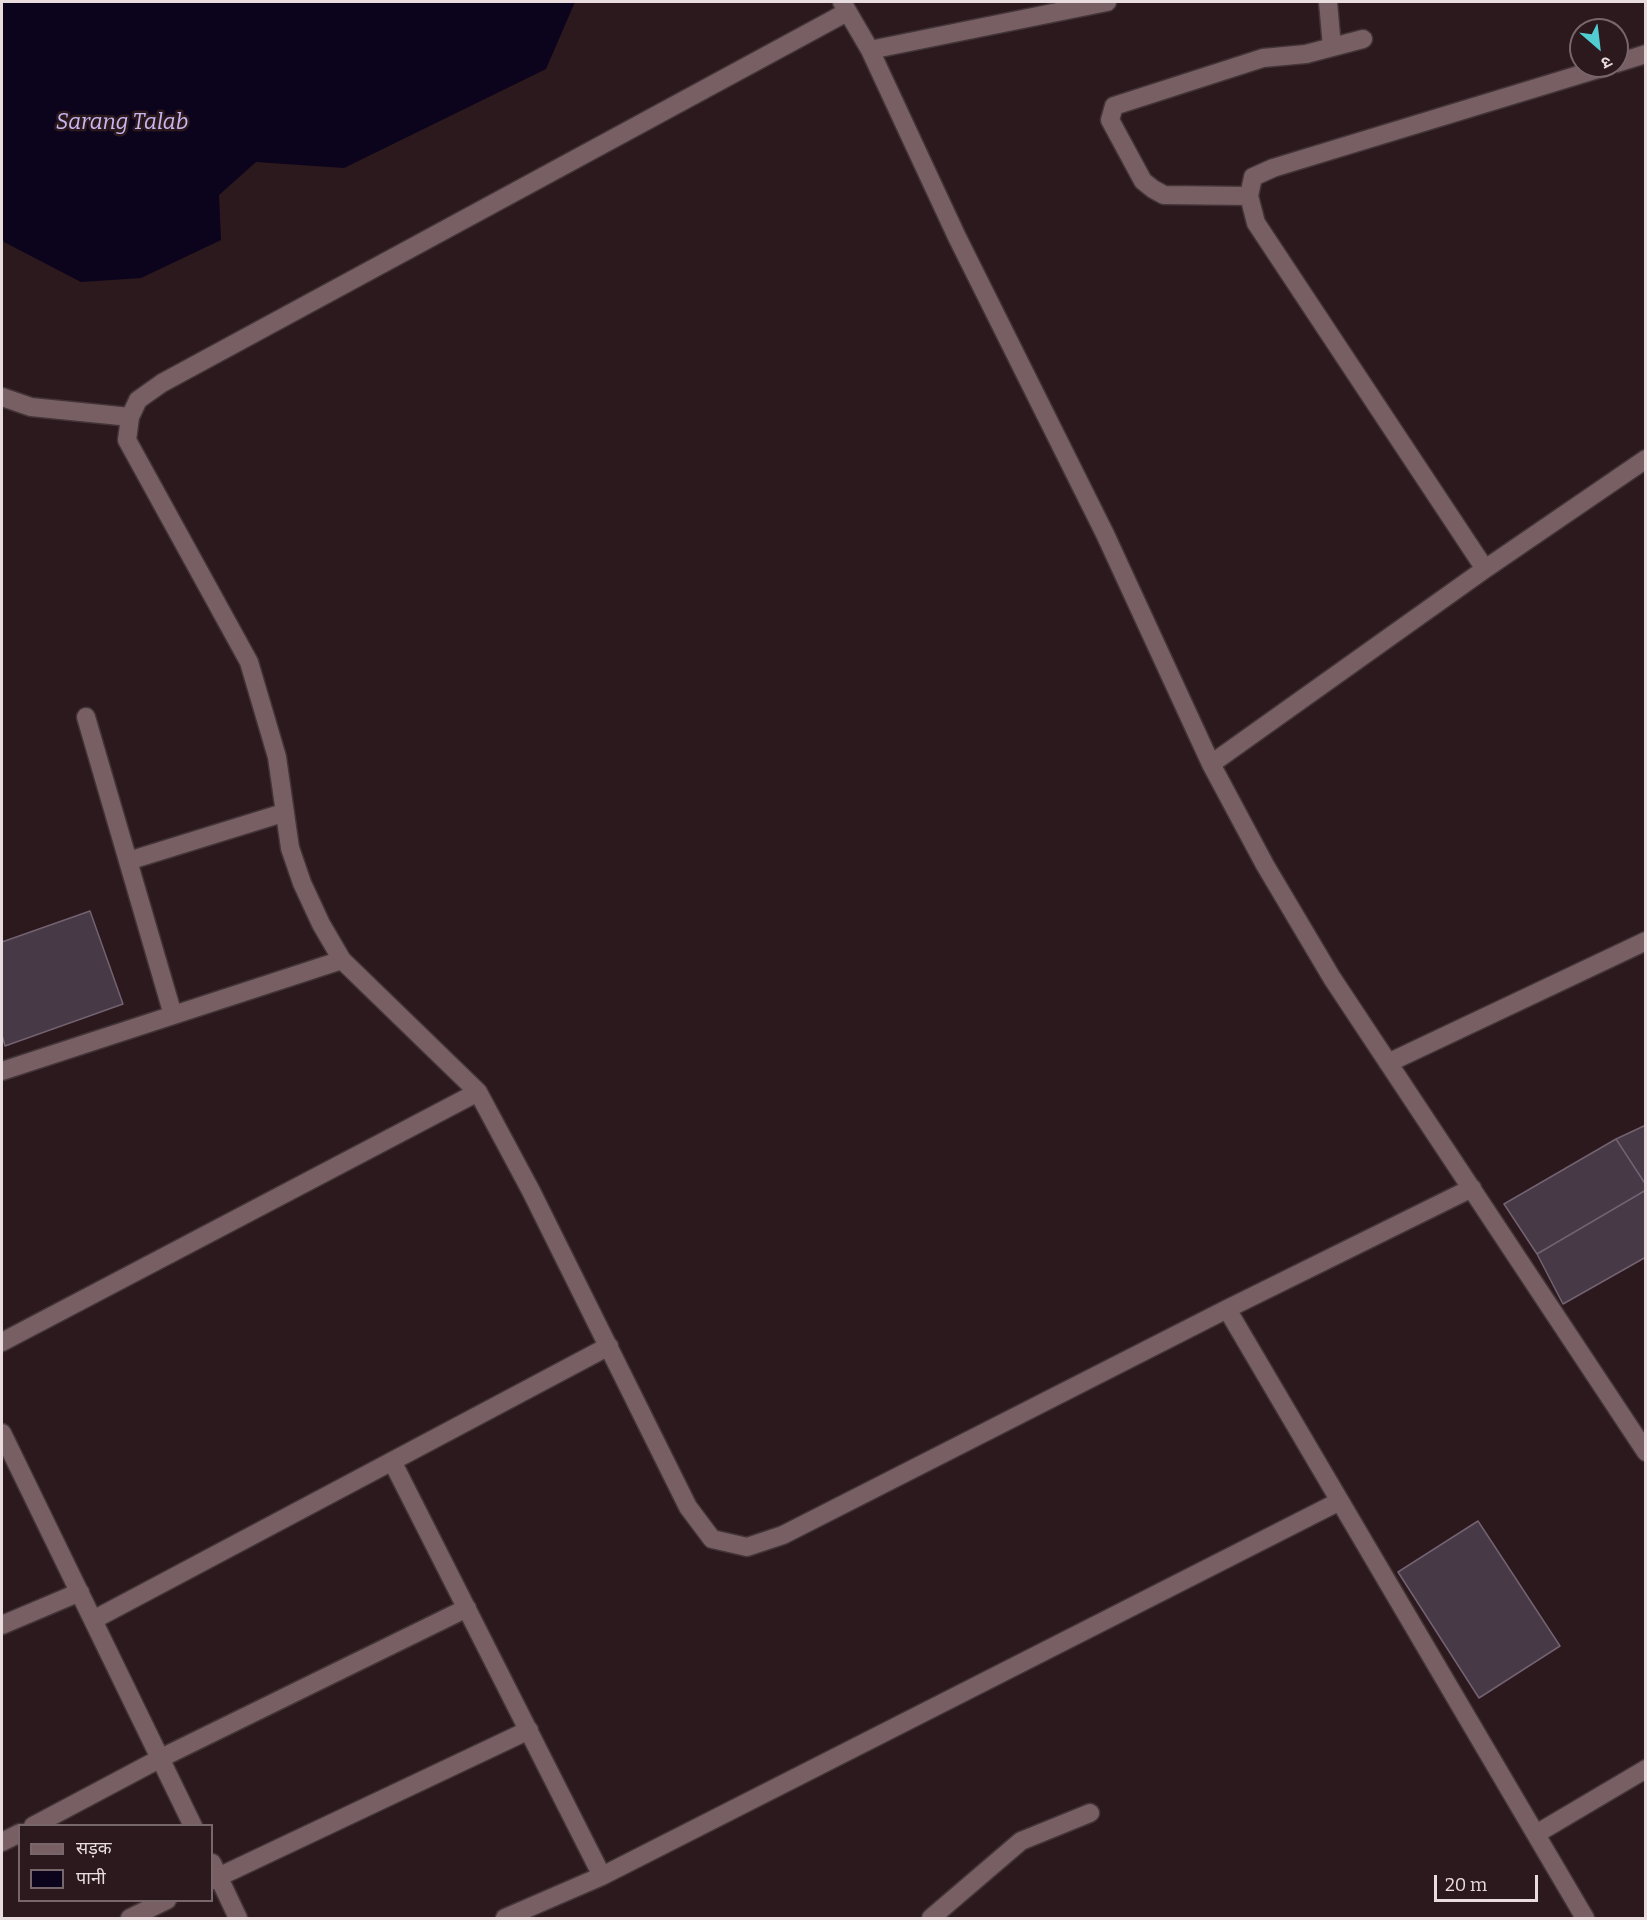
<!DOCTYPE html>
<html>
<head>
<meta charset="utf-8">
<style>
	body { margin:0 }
	#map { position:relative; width:1647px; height:1920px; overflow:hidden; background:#2c191d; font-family:Bitter,"Noto Sans Devanagari",serif }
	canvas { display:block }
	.frame { position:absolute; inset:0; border:3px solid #e9dcde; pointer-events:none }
	.legend { position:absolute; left:18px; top:1824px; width:195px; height:78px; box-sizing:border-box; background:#2c191d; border:2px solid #78676a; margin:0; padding:8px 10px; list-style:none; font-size:18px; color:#e9dcde }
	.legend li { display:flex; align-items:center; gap:12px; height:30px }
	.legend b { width:30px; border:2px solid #78676a }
	.north { position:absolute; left:1569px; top:18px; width:60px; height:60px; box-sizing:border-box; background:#2c191d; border:2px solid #78676a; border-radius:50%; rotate:152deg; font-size:16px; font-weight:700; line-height:24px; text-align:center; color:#e9dcde }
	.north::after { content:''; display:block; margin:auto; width:21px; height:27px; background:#51ccd1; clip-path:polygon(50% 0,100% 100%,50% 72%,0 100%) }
	.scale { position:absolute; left:1434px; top:1875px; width:104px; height:27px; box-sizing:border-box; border:3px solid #e9dcde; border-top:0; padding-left:8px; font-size:18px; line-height:21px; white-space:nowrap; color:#e9dcde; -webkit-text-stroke:4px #2c191d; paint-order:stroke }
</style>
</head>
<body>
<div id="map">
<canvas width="1647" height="1920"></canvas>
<div class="frame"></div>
<ul class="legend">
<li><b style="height:8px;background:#775f64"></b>सड़क</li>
<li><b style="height:16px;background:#0c031c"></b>पानी</li>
</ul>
<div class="north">उ</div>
<div class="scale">20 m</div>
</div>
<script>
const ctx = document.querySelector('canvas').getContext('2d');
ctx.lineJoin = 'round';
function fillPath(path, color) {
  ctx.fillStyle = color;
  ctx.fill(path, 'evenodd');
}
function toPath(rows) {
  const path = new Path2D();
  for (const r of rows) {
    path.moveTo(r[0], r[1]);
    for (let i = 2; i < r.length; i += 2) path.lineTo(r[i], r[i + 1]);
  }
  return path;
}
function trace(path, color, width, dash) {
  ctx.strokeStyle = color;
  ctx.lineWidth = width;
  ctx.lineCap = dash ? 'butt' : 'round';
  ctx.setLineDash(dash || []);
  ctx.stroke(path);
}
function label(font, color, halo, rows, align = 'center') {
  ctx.font = font + ' Bitter,serif';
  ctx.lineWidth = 5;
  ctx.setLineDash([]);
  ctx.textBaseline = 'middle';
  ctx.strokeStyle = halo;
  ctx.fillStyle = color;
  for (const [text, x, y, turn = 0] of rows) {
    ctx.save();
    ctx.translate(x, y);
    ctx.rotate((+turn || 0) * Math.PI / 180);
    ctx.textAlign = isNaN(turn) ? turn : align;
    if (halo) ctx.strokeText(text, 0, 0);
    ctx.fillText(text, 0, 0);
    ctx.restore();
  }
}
fillPath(toPath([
	[2,2,575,2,546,69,344,168,256,162,219,195,221,240,141,278,81,282,4,242,2,236]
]), '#0c031c');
const building = toPath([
	[90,911,123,1004,5,1046,2,1035,2,942,90,911],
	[1646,1125,1646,1185,1616,1139,1646,1125],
	[1616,1139,1646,1185,1646,1190,1537,1254,1504,1204,1616,1139],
	[1646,1190,1646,1257,1563,1304,1537,1254,1646,1190],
	[1478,1521,1560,1646,1479,1698,1398,1572,1478,1521]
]);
fillPath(building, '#483946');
trace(building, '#736271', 1.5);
const minor = toPath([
	[842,2,870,50,957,237,1105,534,1211,764,1265,865,1332,978,1646,1452],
	[1328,2,1332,47],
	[847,12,162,383,138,400,130,417,127,440,249,662,277,757,290,848,302,883,321,924,342,960,478,1092,531,1191,688,1507,712,1539,747,1547,783,1535,1227,1309,1472,1188],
	[870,50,1107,2],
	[1617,63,1646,54],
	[1249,196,1164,195,1153,189,1143,181,1110,120,1114,106,1263,58,1306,54,1363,39],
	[2,397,31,407,130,417],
	[1485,569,1256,223,1249,196,1253,177,1273,168,1608,66],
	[86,717,173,1015],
	[1211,764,1485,569,1646,459],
	[128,861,283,813],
	[1388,1063,1646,941],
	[2,1071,342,960],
	[1227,1309,1585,1918],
	[2,1342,478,1092],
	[2,1433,193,1826],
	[392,1461,602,1876],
	[93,1620,609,1346],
	[2,1625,80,1592],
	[33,1826,161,1758,467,1608],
	[1536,1834,1646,1769],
	[2,1842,20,1833],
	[212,1863,238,1918],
	[212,1880,529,1730],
	[130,1918,167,1900],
	[505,1918,602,1876,1340,1501],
	[931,1918,1021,1841,1090,1813]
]);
trace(minor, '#423437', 21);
trace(minor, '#775f64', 18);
label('italic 22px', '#c9b7f2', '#2c191d', [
	["Sarang Talab",122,123]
]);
</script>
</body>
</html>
